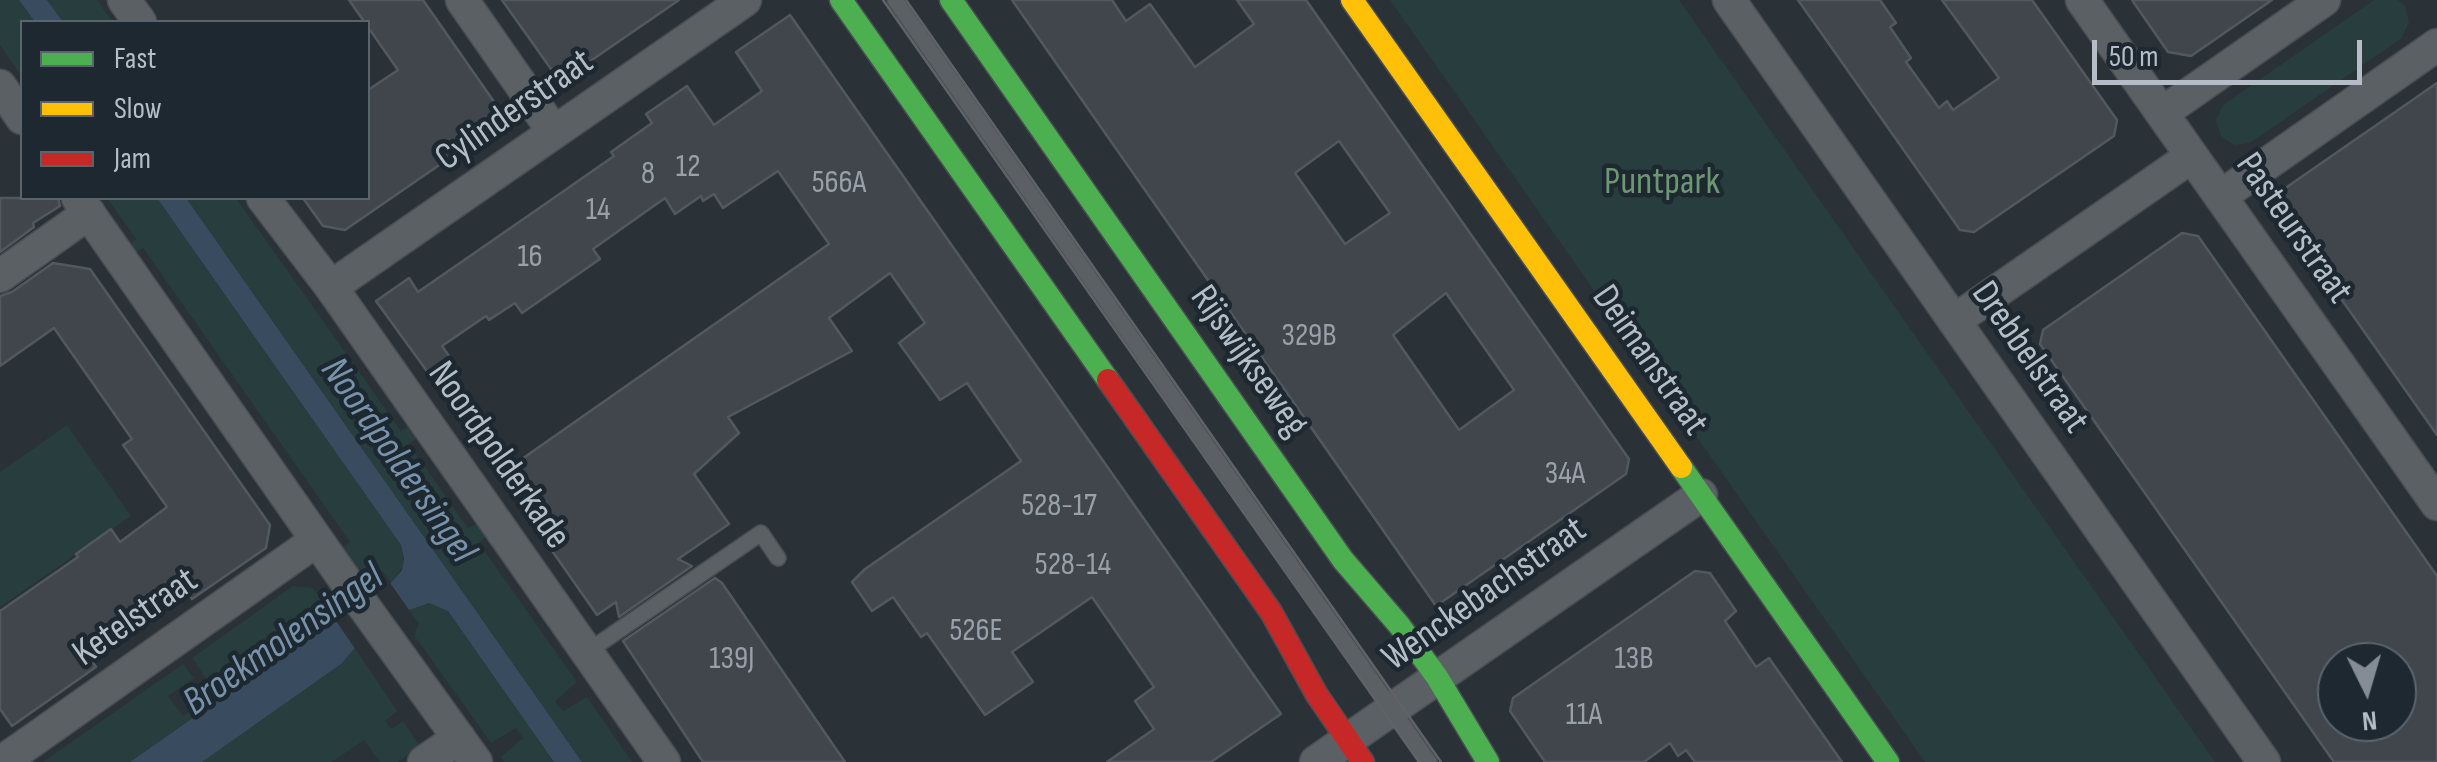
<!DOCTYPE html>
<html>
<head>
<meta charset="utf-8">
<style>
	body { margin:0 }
	#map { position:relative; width:2437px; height:762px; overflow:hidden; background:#2a3137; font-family:"Sofia Sans Condensed",sans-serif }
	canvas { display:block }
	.legend { position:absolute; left:20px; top:20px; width:350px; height:180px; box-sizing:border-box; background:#1e2831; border:2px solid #5a646d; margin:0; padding:12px 18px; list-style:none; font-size:30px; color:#b5bec8 }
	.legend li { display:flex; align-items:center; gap:20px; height:50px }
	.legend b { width:50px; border:2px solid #5a646d }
	.north { position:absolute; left:2317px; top:642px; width:100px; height:100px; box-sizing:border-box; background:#1e2831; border:2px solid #5a646d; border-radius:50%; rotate:175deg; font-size:28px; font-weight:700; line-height:40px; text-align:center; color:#b5bec8 }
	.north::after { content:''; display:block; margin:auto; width:35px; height:45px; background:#848d95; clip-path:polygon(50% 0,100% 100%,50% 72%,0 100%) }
	.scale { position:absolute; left:2092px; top:40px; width:270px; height:45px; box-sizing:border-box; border:5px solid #b5bec8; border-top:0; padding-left:12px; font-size:30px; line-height:35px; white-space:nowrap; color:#b5bec8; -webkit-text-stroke:8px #1e2831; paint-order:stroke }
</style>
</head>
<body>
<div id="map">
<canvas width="2437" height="762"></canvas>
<ul class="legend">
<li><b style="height:12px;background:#4caf50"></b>Fast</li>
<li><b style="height:12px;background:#ffc107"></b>Slow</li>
<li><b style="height:12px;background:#c62828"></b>Jam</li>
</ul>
<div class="north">N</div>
<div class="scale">50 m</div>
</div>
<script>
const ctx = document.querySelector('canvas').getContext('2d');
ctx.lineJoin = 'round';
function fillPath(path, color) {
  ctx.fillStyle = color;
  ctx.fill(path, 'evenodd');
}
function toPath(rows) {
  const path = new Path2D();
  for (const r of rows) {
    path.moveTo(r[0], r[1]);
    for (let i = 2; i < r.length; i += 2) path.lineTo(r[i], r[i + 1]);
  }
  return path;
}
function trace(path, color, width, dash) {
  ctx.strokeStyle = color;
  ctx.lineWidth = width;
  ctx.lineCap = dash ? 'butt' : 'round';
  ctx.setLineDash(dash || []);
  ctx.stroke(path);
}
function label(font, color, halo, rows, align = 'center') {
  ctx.font = font + ' "Sofia Sans Condensed",sans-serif';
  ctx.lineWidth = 9;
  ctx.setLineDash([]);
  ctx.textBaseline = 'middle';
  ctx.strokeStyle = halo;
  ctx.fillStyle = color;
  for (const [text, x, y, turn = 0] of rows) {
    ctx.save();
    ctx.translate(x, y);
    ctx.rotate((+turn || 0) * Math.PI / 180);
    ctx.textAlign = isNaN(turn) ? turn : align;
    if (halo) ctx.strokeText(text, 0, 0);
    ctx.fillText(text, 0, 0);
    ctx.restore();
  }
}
fillPath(toPath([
	[0,0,19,0,35,22,22,22,22,77,0,45],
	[47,0,97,0,113,22,63,22],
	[1390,0,1679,0,2215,762,1925,762],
	[2374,0,2398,0,2405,6,2409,22,2402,38,2250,143,2234,145,2221,136,2216,120,2223,105],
	[107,198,157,198,401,545,404,565,391,583,382,571,363,584,339,550,350,542,143,248,131,255,126,247,136,239],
	[186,198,236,198,401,431,410,425,419,437,409,444,468,528,477,523,486,537,479,543,577,682,555,701,563,711,587,697,632,762,582,762],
	[67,425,131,516,0,607,0,472],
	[293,586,313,588,337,622,320,629,130,762,43,762,183,664,194,678,168,696,183,716,209,699,216,693,192,658],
	[429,603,448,611,554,762,504,762,501,757,523,738,516,728,491,743,421,645,414,636,419,624,409,610],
	[355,648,397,711,385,721,392,729,403,721,420,746,398,762,380,762,364,740,332,762,202,762,341,664]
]), '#283d3d');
fillPath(toPath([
	[19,0,47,0,63,22,35,22],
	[157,198,186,198,582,762,554,762,448,611,429,603,409,610,355,648,341,664,202,762,130,762,320,629,337,622,390,584,402,570,404,559,401,545]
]), '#394c5f');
fillPath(toPath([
	[388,580,412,614,358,653,334,618]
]), '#2a3137');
const building = toPath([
	[349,0,423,0,497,106,493,128,345,230,323,226,303,198,368,198,368,90,398,70,349,0],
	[502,0,679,0,573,73,551,69,502,0],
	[1012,0,1112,0,1126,21,1150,4,1195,67,1254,24,1237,0,1306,0,1629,459,1626,474,1436,606,1012,0],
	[1339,141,1390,213,1345,244,1295,173,1339,141],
	[1446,293,1514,390,1459,430,1393,335,1446,293],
	[1798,0,1880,0,1896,23,1890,27,1911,58,1906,62,1939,108,1947,101,1953,110,1999,78,1942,0,2032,0,2117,120,2114,136,1974,232,1960,230,1798,0],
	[2132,0,2272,0,2191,56,2168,52,2132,0],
	[790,15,1281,714,1211,762,1107,762,1154,729,1135,701,1154,687,1092,597,1012,652,1033,682,985,715,927,633,921,637,893,597,872,611,852,582,865,569,1021,461,967,383,940,400,899,343,925,323,890,273,829,318,852,351,728,417,739,433,694,474,729,524,678,559,692,566,619,617,616,602,597,615,499,475,829,244,778,171,723,208,714,194,703,201,701,196,675,214,665,198,593,249,600,259,522,313,515,303,489,320,486,316,442,346,451,359,429,374,376,301,409,278,418,292,548,202,614,156,611,152,652,123,646,114,687,86,714,125,762,91,736,52,790,15],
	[2437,83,2437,435,2280,212,2284,189,2437,83],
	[0,198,58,198,60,206,33,223,34,227,0,252,0,198],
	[2182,233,2198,236,2437,576,2437,762,2334,762,2040,344,2043,330,2182,233],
	[2337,662,2397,662,2397,722,2337,722,2337,662],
	[53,263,90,269,270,525,266,548,192,599,180,582,83,648,96,667,12,726,0,709,0,611,78,557,76,554,111,529,120,542,167,507,123,445,132,439,54,328,0,366,0,296,12,292,53,263],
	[1695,571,1710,573,1736,611,1725,621,1756,667,1769,658,1842,762,1695,762,1686,750,1678,756,1670,743,1644,762,1545,762,1510,711,1513,698,1695,571],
	[715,578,722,583,845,762,703,762,623,641,715,578]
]);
fillPath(building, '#41464c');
trace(building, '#52585f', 2.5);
const lane = toPath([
	[895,0,1429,762],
	[587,652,761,533,778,558]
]);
const street = toPath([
	[124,0,140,22],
	[462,0,554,132],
	[1729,0,2264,762],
	[2082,0,2437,504],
	[0,86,22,118],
	[2162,113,2324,0],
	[2221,196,2437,45],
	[78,198,352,590,476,762],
	[263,198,331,287,664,762],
	[0,276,89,213],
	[331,287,745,0],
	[1954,321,2192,156],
	[2,762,317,540],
	[424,762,459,738],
	[1316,762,1701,495]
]);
const fast = toPath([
	[841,0,1108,380],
	[951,0,1343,560,1399,625,1437,677,1488,762],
	[1681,467,1888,762]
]);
const slow = toPath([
	[1352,0,1681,467]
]);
const jam = toPath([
	[1108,380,1271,612,1317,695,1363,762]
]);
trace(lane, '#484d52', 18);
trace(street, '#484d52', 35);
trace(fast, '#484d52', 25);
trace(slow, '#484d52', 25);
trace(jam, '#484d52', 25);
trace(lane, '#5b6065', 15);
trace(street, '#5b6065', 32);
trace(fast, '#4caf50', 22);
trace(slow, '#ffc107', 22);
trace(jam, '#c62828', 22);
trace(toPath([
	[883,0,1419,762],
	[906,0,1441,762]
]), '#5f6368', 2.5);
label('32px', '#98a0a9', null, [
	["12",688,168],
	["8",648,175],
	["566A",839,184],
	["14",598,211],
	["16",530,258],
	["329B",1309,337],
	["34A",1565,475],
	["528-17",1059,507],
	["528-14",1073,566],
	["526E",976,632],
	["139J",732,660],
	["13B",1634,660],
	["11A",1584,716]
]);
label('38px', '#b5bec8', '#1e2831', [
	["Cylinderstraat",515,111,-35],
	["Pasteurstraat",2293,229,55],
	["Drebbelstraat",2029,358,55],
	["Deimanstraat",1649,361,55],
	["Rijswijkseweg",1248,362,55],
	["Noordpolderkade",498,456,55],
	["Wenckebachstraat",1485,595,-35],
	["Ketelstraat",136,618,-35]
]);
label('38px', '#6d9773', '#1e2831', [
	["Puntpark",1662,183]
]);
label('italic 40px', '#7792aa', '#1e2831', [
	["Noordpoldersingel",397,461,55],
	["Broekmolensingel",284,641,-35]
]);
</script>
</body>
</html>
